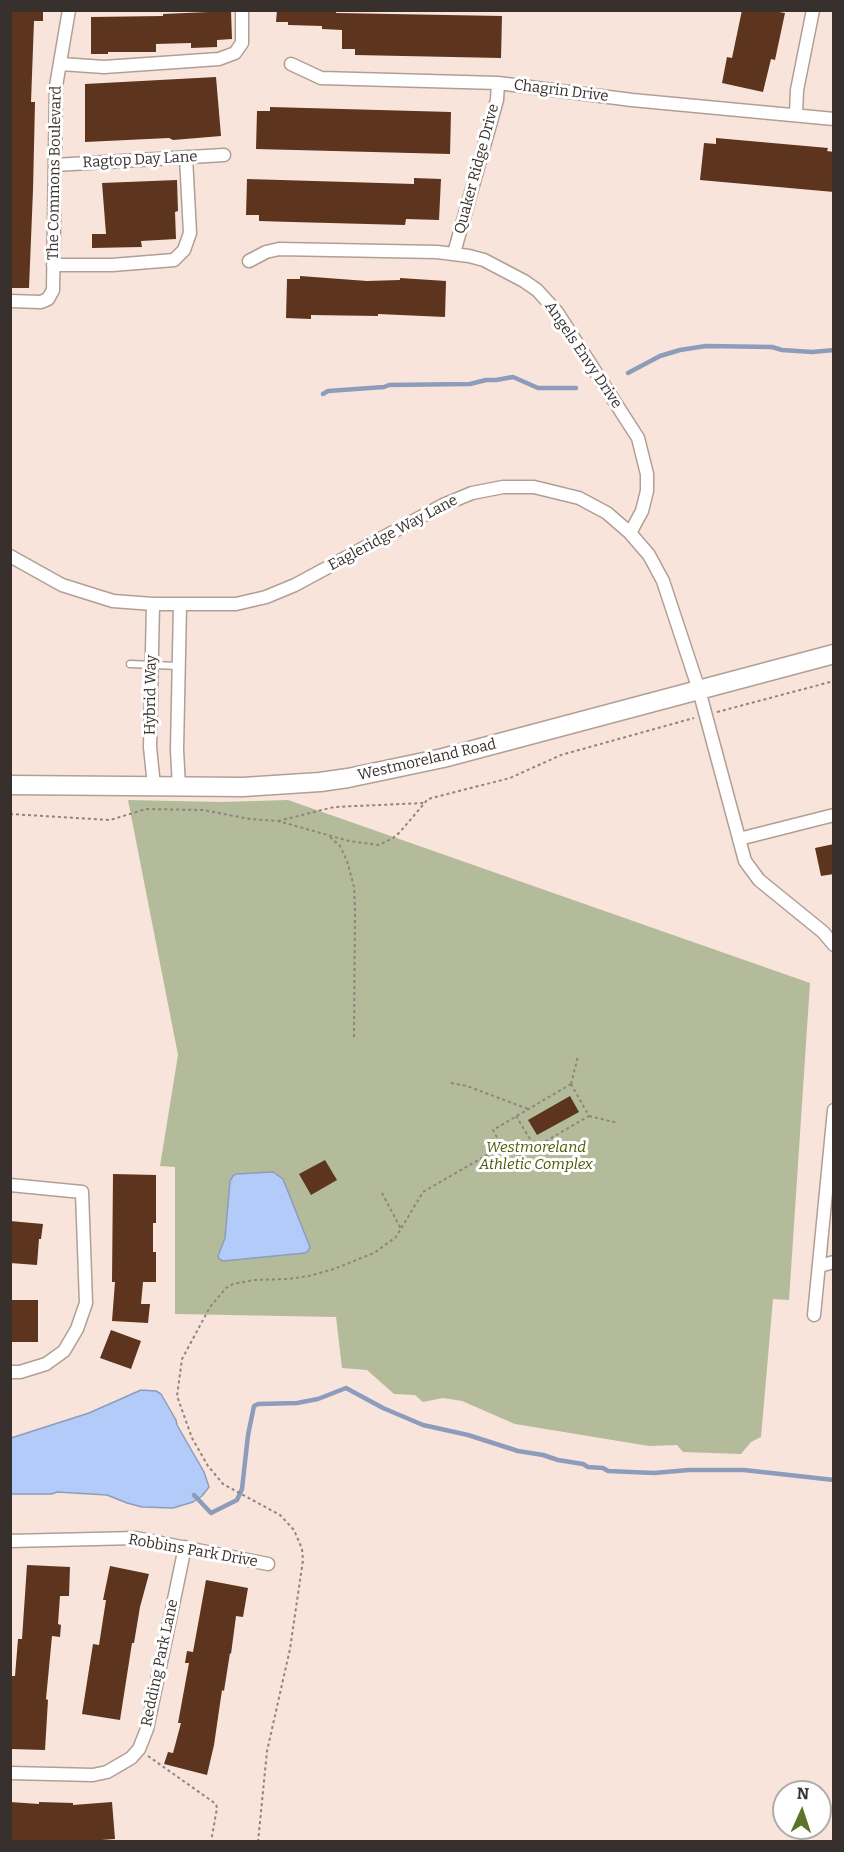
<!DOCTYPE html>
<html>
<head>
<meta charset="utf-8">
<style>
	body { margin:0 }
	#map { position:relative; width:844px; height:1852px; overflow:hidden; background:#f8e4db; font-family:Bitter,serif }
	canvas { display:block }
	.frame { position:absolute; inset:0; border:12px solid #38302d; pointer-events:none }
	.north { position:absolute; left:772px; top:1780px; width:60px; height:60px; box-sizing:border-box; background:#fff; border:2px solid #afacab; border-radius:50%; rotate:3deg; font-size:16px; font-weight:700; line-height:24px; text-align:center; color:#38302d }
	.north::after { content:''; display:block; margin:auto; width:21px; height:27px; background:#5b7528; clip-path:polygon(50% 0,100% 100%,50% 72%,0 100%) }
</style>
</head>
<body>
<div id="map">
<canvas width="844" height="1852"></canvas>
<div class="frame"></div>
<div class="north">N</div>
</div>
<script>
const ctx = document.querySelector('canvas').getContext('2d');
ctx.lineJoin = 'round';
function fillPath(path, color) {
  ctx.fillStyle = color;
  ctx.fill(path, 'evenodd');
}
function toPath(rows) {
  const path = new Path2D();
  for (const r of rows) {
    path.moveTo(r[0], r[1]);
    for (let i = 2; i < r.length; i += 2) path.lineTo(r[i], r[i + 1]);
  }
  return path;
}
function trace(path, color, width, dash) {
  ctx.strokeStyle = color;
  ctx.lineWidth = width;
  ctx.lineCap = dash ? 'butt' : 'round';
  ctx.setLineDash(dash || []);
  ctx.stroke(path);
}
function label(font, color, halo, rows, align = 'center') {
  ctx.font = font + ' Bitter,serif';
  ctx.lineWidth = 6;
  ctx.setLineDash([]);
  ctx.textBaseline = 'middle';
  ctx.strokeStyle = halo;
  ctx.fillStyle = color;
  for (const [text, x, y, turn = 0] of rows) {
    ctx.save();
    ctx.translate(x, y);
    ctx.rotate((+turn || 0) * Math.PI / 180);
    ctx.textAlign = isNaN(turn) ? turn : align;
    if (halo) ctx.strokeText(text, 0, 0);
    ctx.fillText(text, 0, 0);
    ctx.restore();
  }
}
fillPath(toPath([
	[128,800,221,802,288,800,810,983,789,1300,773,1299,761,1437,751,1442,741,1454,683,1452,677,1445,649,1446,515,1424,462,1401,443,1398,423,1402,415,1395,394,1394,367,1370,342,1368,336,1317,175,1314,175,1167,160,1166,178,1055]
]), '#b4bb9b');
const water = toPath([
	[273,1172,283,1179,310,1247,308,1251,305,1253,223,1261,219,1259,218,1256,225,1238,230,1181,233,1176,236,1174,273,1172],
	[141,1390,156,1391,161,1394,176,1420,177,1425,204,1472,209,1487,202,1496,193,1502,173,1508,142,1507,127,1503,107,1495,57,1492,52,1494,11,1494,11,1438,89,1413,141,1390]
]);
fillPath(water, '#b3cbf8');
trace(water, '#8e9cbb', 1.5);
trace(toPath([
	[628,373,660,356,680,350,706,346,772,347,782,350,812,352,834,350],
	[323,394,328,391,384,387,389,385,470,384,486,380,496,380,513,377,538,388,576,388],
	[194,1495,211,1513,237,1500,242,1489,248,1435,254,1406,258,1404,297,1403,318,1399,346,1388,383,1408,423,1425,468,1435,518,1451,543,1455,558,1460,583,1464,588,1467,603,1468,608,1471,654,1473,689,1470,744,1470,834,1480]
]), '#8e9cbb', 4.5);
fillPath(toPath([
	[10,10,43,10,43,21,34,21,31,102,35,102,33,190,29,288,10,288],
	[277,10,336,10,336,13,502,16,501,58,355,55,355,49,342,49,342,30,322,29,322,26,288,25,288,22,276,22],
	[742,10,779,10,779,12,785,13,775,60,771,59,763,92,722,83,727,57,732,58],
	[231,11,232,39,217,40,217,47,191,48,191,43,156,44,156,52,108,52,108,54,91,54,91,17,163,16,163,14],
	[216,77,221,136,173,140,169,138,85,142,85,84],
	[270,107,451,112,450,154,256,149,257,111,270,111],
	[716,138,828,148,827,151,834,152,834,192,700,180,704,143,716,144],
	[414,178,441,179,439,220,406,219,405,225,292,222,259,221,259,215,246,215,247,179,414,184],
	[177,180,178,211,175,212,176,239,141,241,142,247,92,248,92,234,106,234,102,183],
	[300,276,367,281,400,280,400,278,446,281,445,317,378,314,378,316,311,315,311,319,286,318,287,279,300,279],
	[834,844,834,874,821,876,815,848],
	[570,1096,579,1112,537,1135,528,1120],
	[325,1160,337,1180,311,1195,299,1174],
	[113,1174,156,1175,156,1223,153,1223,153,1252,156,1252,156,1282,143,1282,141,1304,150,1304,148,1323,112,1321,115,1282,112,1282],
	[10,1221,43,1224,41,1239,39,1239,37,1265,10,1263],
	[10,1300,38,1300,38,1342,10,1342],
	[111,1330,141,1341,131,1369,100,1358],
	[27,1565,70,1567,69,1596,60,1596,58,1624,61,1625,60,1637,52,1636,46,1699,48,1700,45,1750,11,1749,10,1676,15,1676,18,1639,22,1639],
	[110,1566,149,1574,140,1607,134,1643,132,1643,120,1720,82,1714,93,1644,99,1645,106,1600,103,1600],
	[206,1580,248,1588,243,1617,236,1616,231,1654,230,1653,224,1691,222,1690,214,1745,207,1775,164,1764,168,1752,173,1753,181,1723,178,1723,189,1663,185,1663,187,1651,193,1652],
	[10,1802,39,1804,39,1802,73,1803,73,1805,112,1802,115,1839,88,1841,10,1840]
]), '#5d341d');
const lane = toPath([
	[130,664,178,666]
]);
const street = toPath([
	[61,64,104,67,219,59,235,53,242,43,242,10],
	[291,64,321,78,498,83,632,100,834,119],
	[796,115,797,90,813,10],
	[55,165,224,155],
	[454,253,497,100,498,83],
	[249,261,266,252,279,249,437,252,469,256,484,260,524,281,537,290,557,312,638,438,647,474,647,491,642,511,630,533],
	[53,265,112,265,174,260,184,250,190,233,186,157],
	[10,301,41,302,48,299,53,290,56,86,69,10],
	[10,556,62,585,113,601,153,604,236,604,266,597,295,585,443,505,472,493,503,487,534,487,579,498,607,513,630,533,649,555,663,581,699,690,745,861,759,880,823,932,834,945],
	[153,604,150,747,154,786],
	[179,787,177,750,180,605],
	[739,839,834,815],
	[10,1185,82,1192,86,1303,77,1329,64,1351,46,1364,20,1372,10,1372],
	[819,1266,834,1262],
	[814,1315,834,1110],
	[10,1541,136,1538,268,1564],
	[10,1773,93,1775,107,1772,131,1758,139,1749,147,1729,185,1547]
]);
const secondary = toPath([
	[10,785,243,787,320,782,348,778,443,758,834,654]
]);
trace(lane, '#b19f95', 9);
trace(street, '#b19f95', 15);
trace(secondary, '#b19f95', 21);
trace(toPath([
	[717,712,834,681],
	[10,814,110,820,146,809,203,810,250,819,278,821,349,841,379,845,393,838,400,832,428,799,510,778,561,755,694,718],
	[278,821,334,807,424,803],
	[330,837,340,846,347,861,354,887,355,911,354,1038],
	[451,1083,467,1086,528,1109],
	[571,1084,589,1116,510,1162,493,1130,571,1084],
	[571,1084,578,1056],
	[516,1116,535,1147],
	[589,1116,618,1123],
	[382,1193,401,1229],
	[148,1756,216,1804,217,1808,211,1842],
	[258,1842,267,1751,290,1649,303,1560,302,1549,294,1530,280,1515,223,1484,208,1466,192,1438,177,1396,182,1359,210,1307,226,1288,233,1284,254,1280,288,1279,309,1276,334,1269,374,1253,396,1237,423,1192,501,1147]
]), '#91837e', 2, [3, 3]);
trace(lane, '#fff', 6);
trace(street, '#fff', 12);
trace(secondary, '#fff', 18);
label('15px', '#38302d', '#fff', [
	["Chagrin Drive",561,91,7],
	["Ragtop Day Lane",140,160,-3],
	["Quaker Ridge Drive",477,169,-75],
	["The Commons Boulevard",55,173,-89],
	["Angels Envy Drive",583,355,56],
	["Eagleridge Way Lane",393,533,-28],
	["Hybrid Way",151,695,-89],
	["Westmoreland Road",427,760,-13],
	["Robbins Park Drive",193,1551,10],
	["Redding Park Lane",160,1663,-78]
]);
label('italic 15px', '#505905', '#fff', [
	["Westmoreland",536,1148],
	["Athletic Complex",536,1165]
]);
</script>
</body>
</html>
